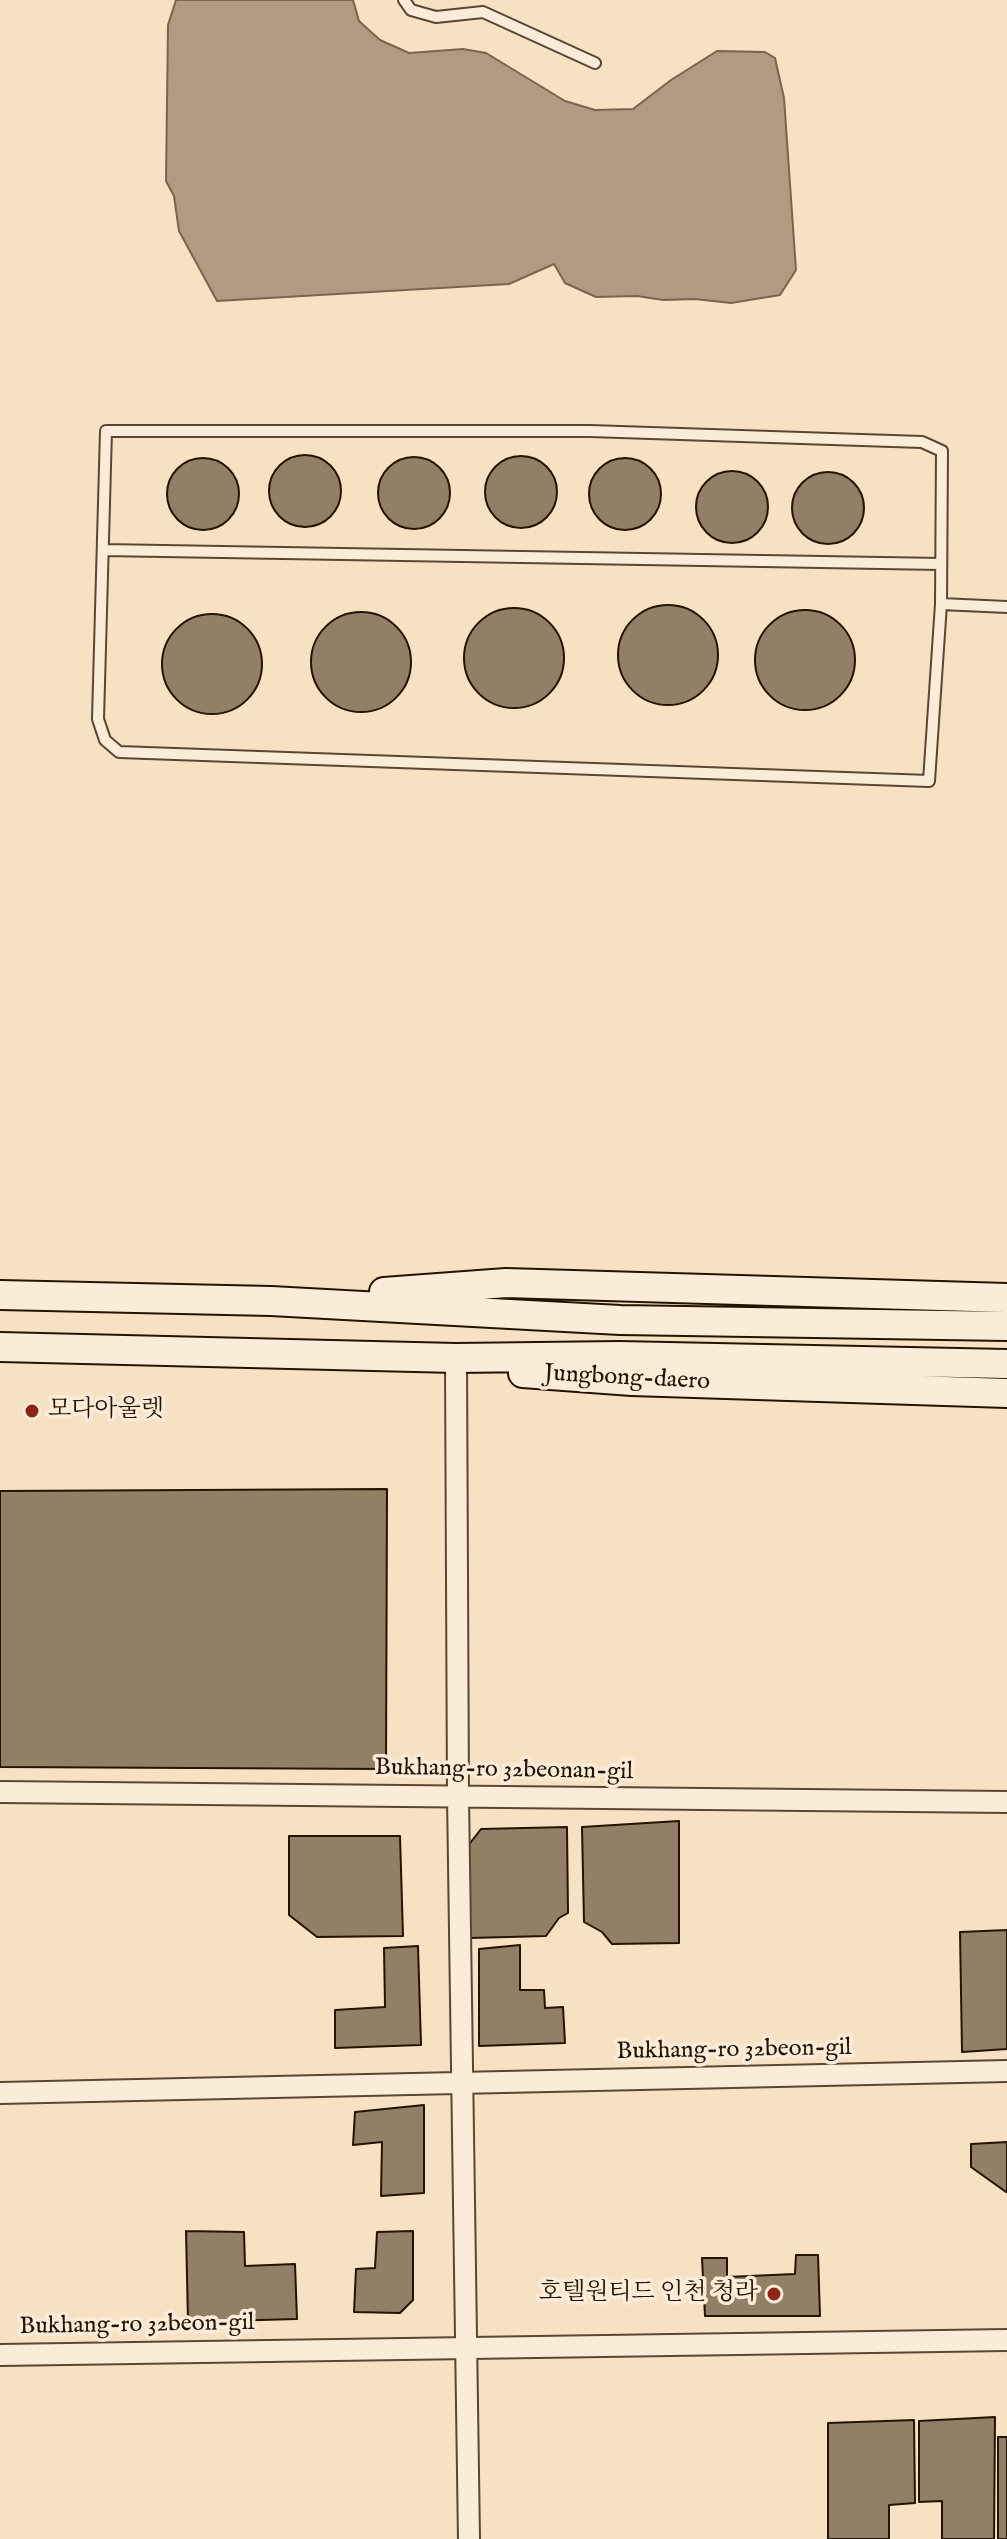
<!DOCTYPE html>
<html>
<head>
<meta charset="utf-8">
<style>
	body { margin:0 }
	canvas { display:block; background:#f7e1c3 }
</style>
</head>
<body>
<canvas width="1007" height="2539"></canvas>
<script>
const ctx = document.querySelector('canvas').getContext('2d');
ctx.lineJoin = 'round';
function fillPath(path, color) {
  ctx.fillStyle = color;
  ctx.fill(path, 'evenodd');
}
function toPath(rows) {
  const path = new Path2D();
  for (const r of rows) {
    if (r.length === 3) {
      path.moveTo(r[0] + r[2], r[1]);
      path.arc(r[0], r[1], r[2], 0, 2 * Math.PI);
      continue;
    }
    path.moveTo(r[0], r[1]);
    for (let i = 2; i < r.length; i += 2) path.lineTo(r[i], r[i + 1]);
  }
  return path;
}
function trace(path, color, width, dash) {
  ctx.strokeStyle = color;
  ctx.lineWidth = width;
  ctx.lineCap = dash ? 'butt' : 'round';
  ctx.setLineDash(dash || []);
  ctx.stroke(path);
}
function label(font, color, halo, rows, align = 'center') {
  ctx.font = font + ' "IM FELL English","Noto Serif KR",serif';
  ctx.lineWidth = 7;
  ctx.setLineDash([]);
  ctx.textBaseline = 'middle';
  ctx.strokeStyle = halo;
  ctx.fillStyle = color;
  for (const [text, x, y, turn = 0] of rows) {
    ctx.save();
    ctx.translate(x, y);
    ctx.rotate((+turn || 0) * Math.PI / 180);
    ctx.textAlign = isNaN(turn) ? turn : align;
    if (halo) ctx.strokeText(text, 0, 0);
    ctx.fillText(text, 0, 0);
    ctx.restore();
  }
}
const water = toPath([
	[176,0,353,0,359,21,380,40,409,53,463,49,486,53,565,101,595,110,633,109,671,80,717,51,765,52,775,58,784,98,796,270,780,295,731,303,695,299,663,300,637,296,596,297,565,283,554,264,509,284,217,301,179,231,174,196,166,181,168,25,176,0]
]);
fillPath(water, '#af9b81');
trace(water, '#77654e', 2);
const building = toPath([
	[305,491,36],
	[521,492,36],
	[414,493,36],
	[625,494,36],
	[203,494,36],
	[732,507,36],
	[828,508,36],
	[668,655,50],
	[514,658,50],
	[805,660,50],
	[361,662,50],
	[212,664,50],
	[387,1489,386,1769,0,1767,0,1491,387,1489],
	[679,1821,679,1943,612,1944,602,1932,584,1922,582,1827,679,1821],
	[567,1827,568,1913,559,1918,546,1936,470,1938,467,1847,481,1829,567,1827],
	[289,1836,400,1836,403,1936,317,1937,289,1915,289,1836],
	[1007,1930,1007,2049,962,2052,960,1932,1007,1930],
	[520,1945,520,1990,544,1990,545,2008,563,2007,565,2043,479,2046,479,1949,520,1945],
	[418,1946,421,2045,335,2048,335,2010,385,2007,384,1948,418,1946],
	[424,2105,424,2193,381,2196,382,2142,353,2145,355,2112,424,2105],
	[1007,2142,1007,2192,1006,2192,971,2167,971,2144,1007,2142],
	[186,2231,244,2232,245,2266,295,2264,297,2319,188,2322,186,2231],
	[413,2231,413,2300,400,2313,354,2312,356,2269,375,2268,377,2232,413,2231],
	[796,2255,818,2255,820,2316,705,2316,702,2258,727,2258,727,2277,795,2274,796,2255],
	[995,2417,994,2539,942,2539,942,2501,919,2502,919,2421,995,2417],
	[914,2420,915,2503,889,2505,889,2539,828,2539,828,2423,914,2420],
	[998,2437,1007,2437,1007,2539,998,2539,998,2437]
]);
fillPath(building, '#917f66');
trace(building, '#231401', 2);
const service = toPath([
	[404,0,411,10,436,17,483,12,595,63],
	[106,431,590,431,922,442,942,451,941,604,929,781,119,752,105,740,98,719,106,431],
	[103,550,941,564],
	[941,604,1007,607]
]);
const minor = toPath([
	[456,1358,458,1796,469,2539],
	[0,1792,1007,1802],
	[0,2093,1007,2071],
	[0,2355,1007,2340]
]);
const secondary = toPath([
	[384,1292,506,1283,1007,1298],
	[0,1295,271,1301,620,1320,1007,1326],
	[0,1347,456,1358,619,1356,1007,1364],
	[523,1373,632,1381,1007,1393]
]);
trace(service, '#584732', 14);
trace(minor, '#584732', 24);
trace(secondary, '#231401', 32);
trace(service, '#faecd8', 10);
trace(minor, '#faecd8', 20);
trace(secondary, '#faecd8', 28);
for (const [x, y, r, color] of [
	[32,1411,8,"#8f2418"],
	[774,2294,8,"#8f2418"]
]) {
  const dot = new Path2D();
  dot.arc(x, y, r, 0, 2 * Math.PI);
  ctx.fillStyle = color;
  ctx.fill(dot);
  trace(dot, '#faecd8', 3);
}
label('24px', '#231401', '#faecd8', [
	["Jungbong-daero",627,1379,3],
	["Bukhang-ro 32beonan-gil",504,1771,1],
	["Bukhang-ro 32beon-gil",734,2051,-1],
	["Bukhang-ro 32beon-gil",137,2326,-1]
]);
label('24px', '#231401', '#faecd8', [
	["모다아울렛",48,1411],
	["호텔원티드 인천 청라",758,2294,"right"]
], 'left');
</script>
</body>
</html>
